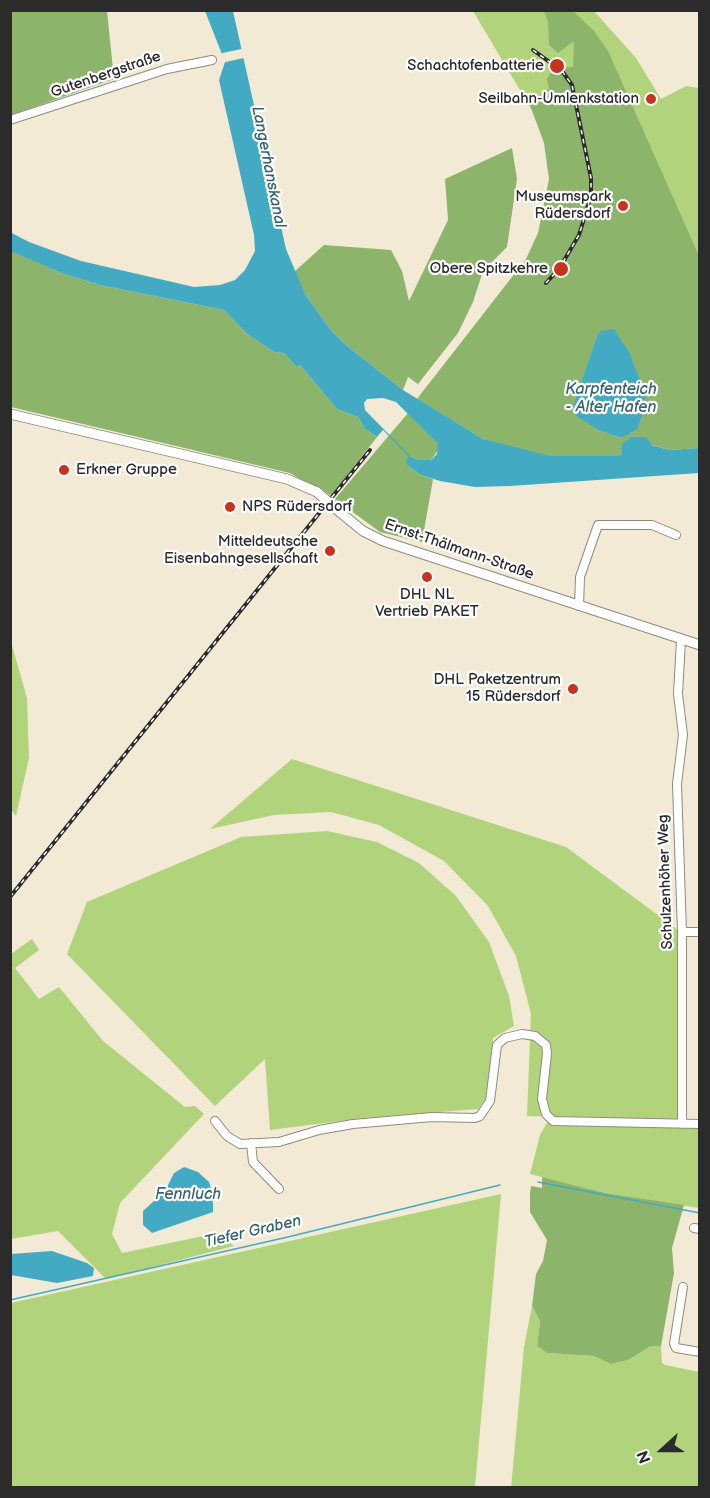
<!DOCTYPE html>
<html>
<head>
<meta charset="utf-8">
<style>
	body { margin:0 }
	#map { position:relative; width:710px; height:1498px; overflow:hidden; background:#f3ead5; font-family:"Balsamiq Sans",sans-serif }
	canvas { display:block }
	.frame { position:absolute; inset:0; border:12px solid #2b2b2b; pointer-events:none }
	.north { position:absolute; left:632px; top:1420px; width:60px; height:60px; -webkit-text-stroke:4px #fff; paint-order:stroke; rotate:249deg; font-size:16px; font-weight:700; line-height:24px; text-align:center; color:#2b2b2b }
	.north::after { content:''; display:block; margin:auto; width:21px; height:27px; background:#2b2b2b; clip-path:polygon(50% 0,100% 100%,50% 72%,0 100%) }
</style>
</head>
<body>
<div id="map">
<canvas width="710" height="1498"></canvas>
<div class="frame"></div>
<div class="north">N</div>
</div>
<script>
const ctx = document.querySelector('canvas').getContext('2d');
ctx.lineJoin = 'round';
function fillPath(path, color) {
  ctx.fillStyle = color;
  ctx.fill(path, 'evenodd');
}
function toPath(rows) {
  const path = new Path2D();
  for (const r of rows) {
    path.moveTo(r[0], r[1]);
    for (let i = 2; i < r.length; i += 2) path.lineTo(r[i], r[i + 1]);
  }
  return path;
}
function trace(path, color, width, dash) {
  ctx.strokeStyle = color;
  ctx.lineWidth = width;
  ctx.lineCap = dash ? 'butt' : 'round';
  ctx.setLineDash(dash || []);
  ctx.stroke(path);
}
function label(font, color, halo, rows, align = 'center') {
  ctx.font = font + ' "Balsamiq Sans",sans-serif';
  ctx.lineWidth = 4.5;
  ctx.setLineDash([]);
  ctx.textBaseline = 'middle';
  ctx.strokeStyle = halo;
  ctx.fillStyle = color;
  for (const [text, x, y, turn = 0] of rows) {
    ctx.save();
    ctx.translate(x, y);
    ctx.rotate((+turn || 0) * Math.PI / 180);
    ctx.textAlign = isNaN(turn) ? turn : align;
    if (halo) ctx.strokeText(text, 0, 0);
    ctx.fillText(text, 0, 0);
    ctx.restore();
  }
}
fillPath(toPath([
	[473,11,594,11,636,58,661,99,686,86,699,88,699,429,482,427,420,395,530,257,542,230,550,183,545,143,536,117],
	[11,642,27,698,29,758,16,816,10,808],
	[292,759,566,847,678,930,677,1119,527,1116,531,1014,516,956,488,906,444,861,379,825,331,812,274,815,210,829],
	[327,831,377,842,419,863,456,896,489,942,509,996,514,1026,493,1038,488,1095,478,1109,364,1118,270,1130,265,1059,215,1106,67,954,87,902,241,837],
	[32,939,39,950,15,968,39,999,59,987,103,1041,185,1107,195,1106,204,1114,120,1203,112,1234,122,1253,218,1233,234,1246,106,1279,58,1231,11,1239,11,954],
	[547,1123,699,1128,699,1208,605,1193,530,1174,540,1135],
	[501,1194,475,1487,11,1487,11,1303],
	[532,1306,540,1321,537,1346,547,1353,594,1356,611,1364,628,1360,651,1346,661,1346,662,1363,665,1365,699,1372,699,1487,511,1488,524,1347]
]), '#b0d37b');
fillPath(toPath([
	[10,11,107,11,114,79,11,115],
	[544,11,573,11,594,31,608,51,699,256,699,448,669,450,631,438,630,433,640,422,645,409,646,395,629,352,617,334,597,336,574,404,574,412,576,416,598,430,621,438,629,433,630,438,622,454,617,456,550,456,531,453,483,439,417,399,526,259,538,233,549,179,544,143,528,100,532,94,535,98,549,89,547,79,553,69,573,67,574,41,558,53,549,45,548,22],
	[512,148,517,179,507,247,483,271,473,302,458,333,418,384,408,377,403,390,346,345,330,329,305,294,294,272,324,245,391,250,402,271,409,301,448,220,445,179],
	[10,250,61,273,100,285,224,310,247,334,274,352,284,353,297,367,300,365,337,409,358,417,365,429,377,437,331,496,321,488,318,489,290,473,11,407],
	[408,413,438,444,439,449,431,460,418,460,410,456,408,466,421,475,433,479,422,542,380,532,335,499],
	[542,1177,605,1193,684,1205,672,1248,674,1273,661,1346,651,1346,628,1360,611,1364,594,1356,547,1353,537,1346,540,1321,532,1306,536,1274,543,1261,547,1240,530,1212,530,1193,531,1186,542,1188]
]), '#8cb56b');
fillPath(toPath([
	[205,11,233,11,286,249,305,294,330,329,346,345,403,390,483,439,550,456,617,456,622,454,622,444,630,438,629,434,621,438,598,430,576,416,574,412,574,404,597,336,601,331,614,329,629,352,646,395,645,409,637,429,630,433,631,437,646,437,652,445,669,450,699,448,699,473,510,486,475,487,440,481,421,475,408,466,406,461,409,457,383,430,377,437,365,429,358,417,337,409,300,365,297,367,284,353,274,352,247,334,224,310,100,285,61,273,11,251,10,232,29,242,81,261,194,287,220,285,235,280,245,270,255,251,254,235,219,80,225,62],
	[383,398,396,402,438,444,437,454,431,460,418,460,410,456,365,410,364,403,367,399],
	[184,1167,198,1172,209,1182,213,1195,213,1212,152,1233,143,1225,143,1211,165,1191,174,1173],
	[52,1251,87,1263,94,1268,93,1276,57,1283,11,1275,11,1254]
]), '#43aac3');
fillPath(toPath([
	[246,48,248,57,221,63,218,54]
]), '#f3ead5');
trace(toPath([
	[538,1182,700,1213],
	[10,1300,288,1237,500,1185]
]), '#43aac3', 1.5);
const minor = toPath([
	[10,120,167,69,212,60],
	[579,606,580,577,598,525,652,525,676,535],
	[681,640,678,694,683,735,677,784,682,932,682,1124],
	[682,932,700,932],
	[215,1121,227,1136,240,1144,279,1142,319,1130,353,1124,432,1117,475,1118,480,1116,490,1101,497,1045,505,1038,522,1034,535,1036,546,1045,547,1053,542,1099,546,1114,553,1121,700,1124],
	[251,1143,253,1162,279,1189],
	[694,1228,700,1229],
	[683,1287,674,1344,676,1348,700,1352]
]);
const major = toPath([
	[10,414,287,479,317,492],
	[341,513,363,531,383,541,700,645]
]);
trace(minor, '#8f8a80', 10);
trace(major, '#8f8a80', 11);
trace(minor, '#fff', 8);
trace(major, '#fff', 9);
const rail = toPath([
	[533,50,562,71,572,85,591,178,591,196,579,235,559,269,546,283],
	[10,897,370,450]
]);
trace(rail, '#2b2b2b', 4);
trace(rail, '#fff', 1.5, [4.5]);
const majorBridge = toPath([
	[317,492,341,513]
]);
trace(majorBridge, '#8f8a80', 11, []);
trace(majorBridge, '#fff', 9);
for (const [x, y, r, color] of [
	[557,66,8,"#c8321e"],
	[651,99,6,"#c8321e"],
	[623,206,6,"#c8321e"],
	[561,269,8,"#c8321e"],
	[64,470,6,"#c8321e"],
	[230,507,6,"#c8321e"],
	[330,551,6,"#c8321e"],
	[427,577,6,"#c8321e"],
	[573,689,6,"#c8321e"]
]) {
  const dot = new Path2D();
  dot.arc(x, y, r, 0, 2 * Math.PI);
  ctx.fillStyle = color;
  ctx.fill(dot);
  trace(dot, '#fff', 2);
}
label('15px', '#2b2b2b', '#fff', [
	["Schachtofenbatterie",544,66],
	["Seilbahn-Umlenkstation",639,99],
	["Museumspark",611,197],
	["Rüdersdorf",611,214],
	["Obere Spitzkehre",548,269],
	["Erkner Gruppe",76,470,"left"],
	["NPS Rüdersdorf",242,507,"left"],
	["Mitteldeutsche",318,542],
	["Eisenbahngesellschaft",318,559],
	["DHL NL",427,595,"center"],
	["Vertrieb PAKET",427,612,"center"],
	["DHL Paketzentrum",561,680],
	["15 Rüdersdorf",561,697]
], 'right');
label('15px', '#2b2b2b', '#fff', [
	["Gutenbergstraße",106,75,-19],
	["Ernst-Thälmann-Straße",459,550,19],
	["Schulzenhöher Weg",666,882,-92]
]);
label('italic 16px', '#36646f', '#fff', [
	["Langerhanskanal",268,167,79],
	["Karpfenteich",611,390],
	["- Alter Hafen",611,408],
	["Fennluch",188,1195],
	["Tiefer Graben",253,1232,-13]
]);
</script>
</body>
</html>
